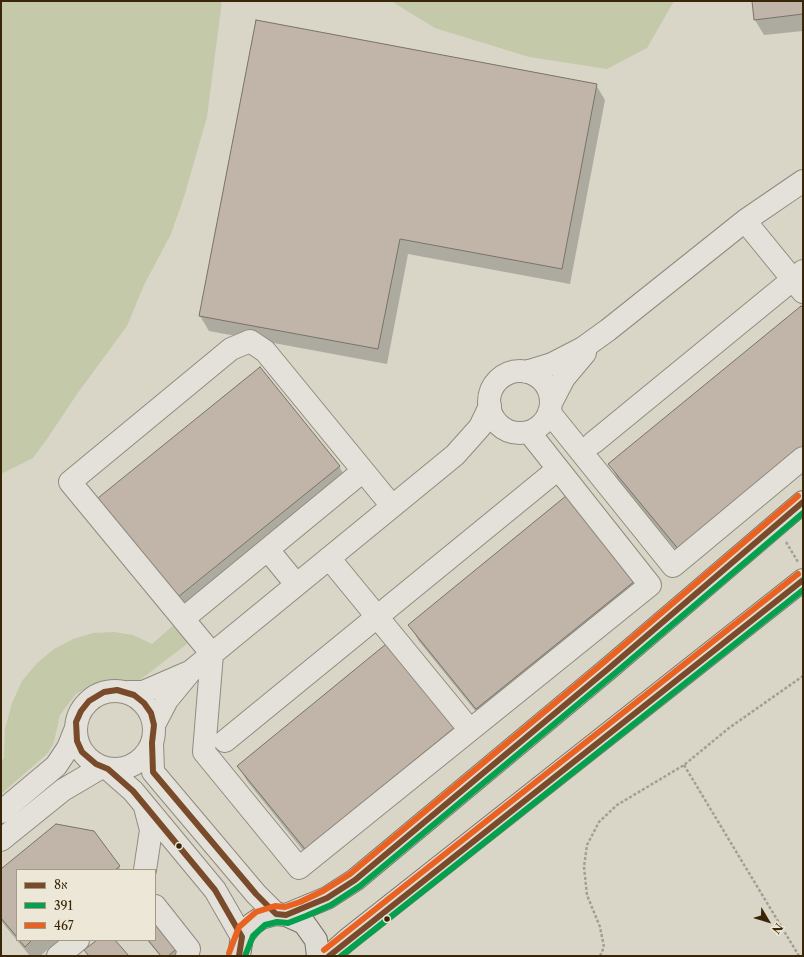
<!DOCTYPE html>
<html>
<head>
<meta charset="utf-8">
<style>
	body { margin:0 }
	#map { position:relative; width:804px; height:957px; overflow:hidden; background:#d9d6c8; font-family:"Libre Caslon Text","Frank Ruhl Libre",serif }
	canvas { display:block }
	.frame { position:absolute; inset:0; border:2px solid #392507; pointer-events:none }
	.legend { position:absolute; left:16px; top:869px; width:140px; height:72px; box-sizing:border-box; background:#ece7d6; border:1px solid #a49983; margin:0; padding:5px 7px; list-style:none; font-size:12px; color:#392507 }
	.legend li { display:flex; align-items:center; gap:8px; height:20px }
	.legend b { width:20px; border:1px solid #a49983 }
	.north { position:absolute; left:748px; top:901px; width:40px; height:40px; -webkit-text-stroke:3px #ece7d6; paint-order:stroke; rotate:128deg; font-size:11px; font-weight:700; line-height:16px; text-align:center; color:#392507 }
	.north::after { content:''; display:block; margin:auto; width:14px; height:18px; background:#392507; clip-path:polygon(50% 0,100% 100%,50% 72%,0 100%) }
</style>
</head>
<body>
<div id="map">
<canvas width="804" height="957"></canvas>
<div class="frame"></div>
<ul class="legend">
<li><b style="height:5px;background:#7a4b2a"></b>8א</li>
<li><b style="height:5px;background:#03a04d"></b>391</li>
<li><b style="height:5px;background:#e96221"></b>467</li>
</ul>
<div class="north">N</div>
</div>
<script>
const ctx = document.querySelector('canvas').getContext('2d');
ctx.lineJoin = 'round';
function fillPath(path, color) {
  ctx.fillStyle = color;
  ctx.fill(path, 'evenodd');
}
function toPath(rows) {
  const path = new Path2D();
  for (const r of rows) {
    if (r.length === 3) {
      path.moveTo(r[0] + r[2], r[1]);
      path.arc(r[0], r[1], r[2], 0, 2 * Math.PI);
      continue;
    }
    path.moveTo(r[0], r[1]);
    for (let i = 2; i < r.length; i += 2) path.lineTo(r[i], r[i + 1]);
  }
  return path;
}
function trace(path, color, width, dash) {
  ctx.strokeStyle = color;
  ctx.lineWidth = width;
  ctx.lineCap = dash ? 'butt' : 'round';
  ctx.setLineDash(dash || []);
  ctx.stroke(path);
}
fillPath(toPath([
	[1,1,222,1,207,117,184,197,171,234,144,285,127,326,77,394,47,439,33,458,1,474],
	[391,1,674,1,647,48,607,69,529,57,435,28],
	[177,622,192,640,140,680,94,684,76,694,60,715,54,742,48,753,1,794,1,761,4,758,5,729,12,703,22,681,37,663,54,649,73,639,93,633,114,632,133,635,152,644]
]), '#c4c9aa');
fillPath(toPath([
	[753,1,803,1,803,31,764,35,755,20],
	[596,85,605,100,570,284,408,254,387,364,209,331,200,316],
	[803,309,689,566,618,480,610,464],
	[339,466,348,482,187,612,108,514,99,498],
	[572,493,649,592,486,724,418,640,410,625],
	[391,641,467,739,314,864,247,781,238,766],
	[94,832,121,870,17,870,17,940,59,940,40,956,30,956,1,921,1,870],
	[147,940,155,940,180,946,182,956,160,956]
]), '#0003');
const building = toPath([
	[752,1,803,1,803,14,754,20,752,1],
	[256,20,597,84,562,269,400,239,378,349,199,316,256,20],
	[801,306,803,308,803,450,680,551,608,464,801,306],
	[260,367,340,466,178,597,98,498,260,367],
	[572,491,641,576,476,709,408,625,572,491],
	[391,640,459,724,305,849,237,766,391,640],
	[56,824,94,831,120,866,115,870,17,870,17,937,1,918,1,869,56,824],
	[155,914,180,946,168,956,161,956,148,940,155,940,155,914],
	[19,940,32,940,25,947,19,940],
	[97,940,115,940,129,956,89,956,84,950,97,940]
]);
fillPath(building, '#c1b4a8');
trace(building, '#787367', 1);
const minor = toPath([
	[745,221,803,292],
	[520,402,31],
	[526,372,552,364,583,348,608,330,746,220,803,181],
	[551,403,564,378,585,353],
	[549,412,673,566,803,458],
	[593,443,803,271],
	[392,506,265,351,250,341,231,349,70,482,212,654,204,752,299,868,650,585,529,432],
	[268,550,296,584],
	[329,558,470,730],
	[183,619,363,471],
	[115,730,39],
	[129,692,143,692,187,673],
	[154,725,167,700,190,672,455,455,480,427,490,406],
	[225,741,558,469],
	[152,743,153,772,256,894,276,914],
	[108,769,133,791,215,890,242,937],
	[1,812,56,766,68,748,76,728],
	[1,840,63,790,102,767],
	[145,870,151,830,145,807],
	[155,906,189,949,187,956],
	[58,956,78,940]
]);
const major = toPath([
	[286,915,327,898,355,880,608,669,803,502],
	[239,956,242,937,252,924,261,918,276,914,286,915,304,923,316,940,318,956],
	[329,956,347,940,803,580]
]);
trace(minor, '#908b7f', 24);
trace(major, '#787367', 24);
trace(toPath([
	[786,542,798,562],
	[684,765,799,956],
	[600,956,604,947,600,927,587,895,584,867,587,845,599,822,617,805,684,765,729,728,803,676]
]), '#a39f97', 2.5, [3, 2]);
trace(minor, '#e3e1da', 22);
trace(major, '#dedcd4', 22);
trace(toPath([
	[239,956,242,937,215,890,133,791,108,769,96,764,82,752,77,741,76,722,81,711,89,701,104,692,117,690,134,695,144,703,151,713,154,725,152,743,153,772,256,894,276,914,286,915,327,898,355,880,608,669,803,502],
	[329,956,803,580]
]), '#7a4b2a', 6);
trace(toPath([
	[245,956,253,936,265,925,277,922,288,923,306,916,331,905,360,886,613,675,803,513],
	[341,956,803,590]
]), '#03a04d', 6);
trace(toPath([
	[324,950,798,574],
	[229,953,239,927,256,912,275,906,285,907,300,902,323,891,350,874,603,663,798,496]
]), '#e96221', 6);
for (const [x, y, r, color] of [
	[179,846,3.5,"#392507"],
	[387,919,3.5,"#392507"]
]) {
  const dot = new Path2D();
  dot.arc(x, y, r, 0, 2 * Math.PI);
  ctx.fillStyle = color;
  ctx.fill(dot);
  trace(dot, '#ece7d6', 1.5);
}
</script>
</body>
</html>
